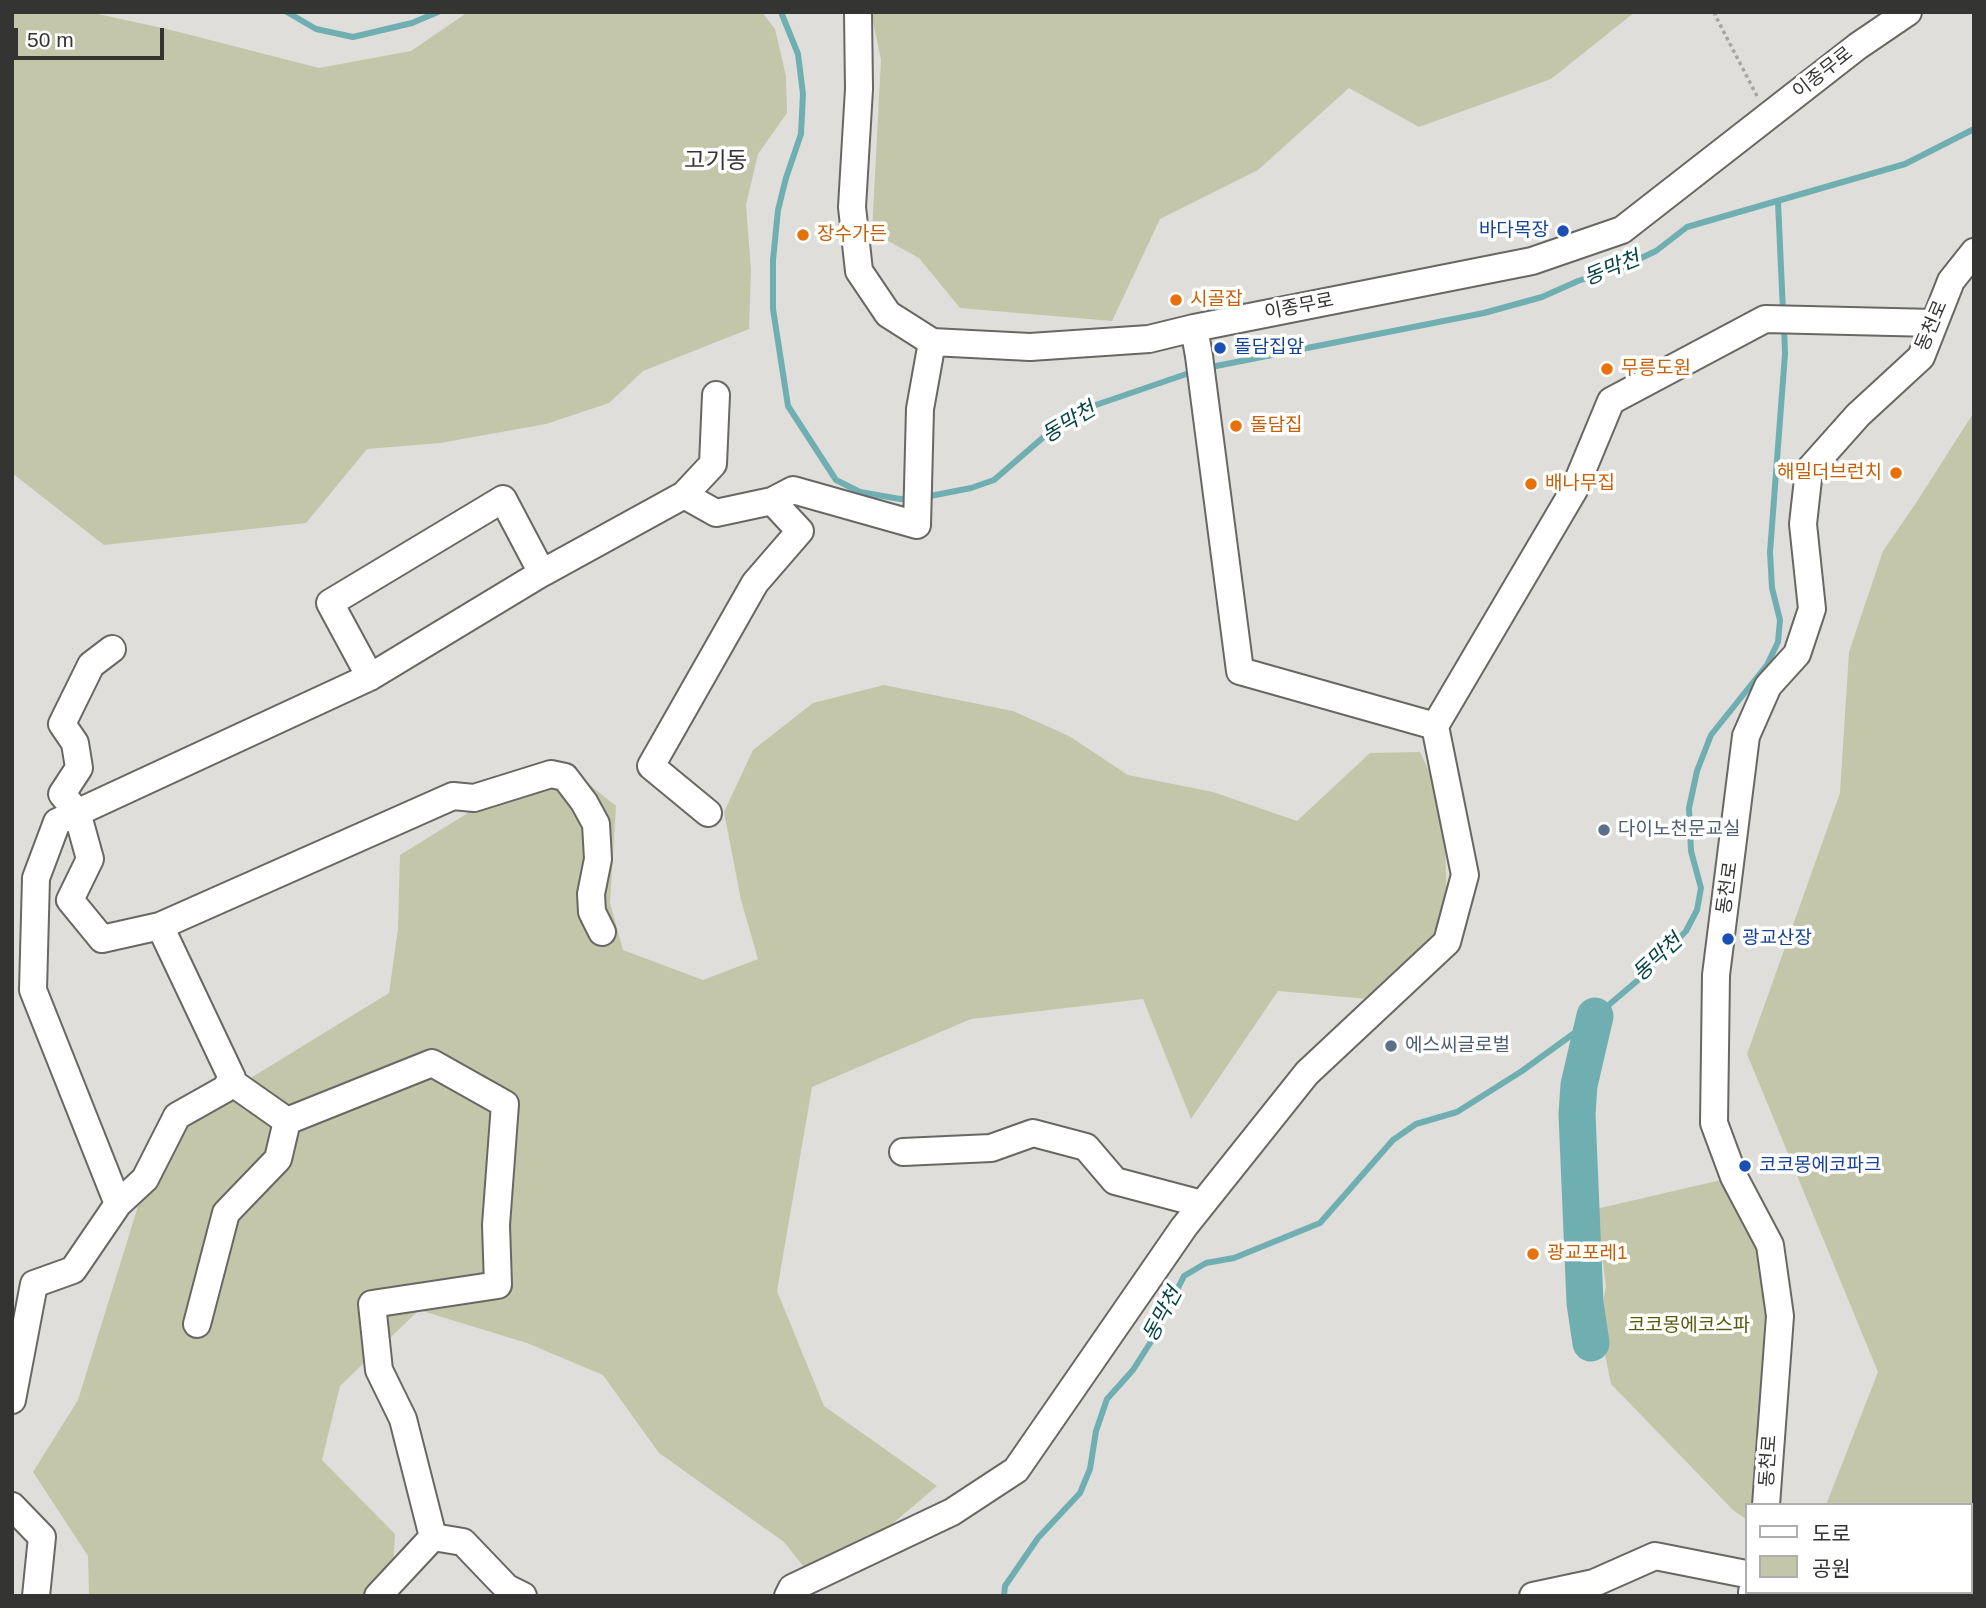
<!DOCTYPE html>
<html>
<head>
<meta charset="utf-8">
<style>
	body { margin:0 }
	#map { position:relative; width:1986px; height:1608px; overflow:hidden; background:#e0deda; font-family:Arial,"Noto Sans KR",sans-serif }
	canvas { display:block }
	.frame { position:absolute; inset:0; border:14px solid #343432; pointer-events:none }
	.legend { position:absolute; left:1745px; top:1503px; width:228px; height:91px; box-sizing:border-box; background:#fff; border:2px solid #aeaead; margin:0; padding:9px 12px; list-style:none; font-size:21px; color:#343432 }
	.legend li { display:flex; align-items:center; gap:14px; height:35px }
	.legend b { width:35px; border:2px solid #aeaead }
	.scale { position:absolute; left:14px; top:28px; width:150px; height:32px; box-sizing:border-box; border:4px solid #343432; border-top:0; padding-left:9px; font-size:21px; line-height:24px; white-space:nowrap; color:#343432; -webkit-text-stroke:5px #fff; paint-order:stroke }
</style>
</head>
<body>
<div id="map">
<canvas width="1986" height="1608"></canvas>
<div class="frame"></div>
<ul class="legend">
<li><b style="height:9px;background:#fff"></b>도로</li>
<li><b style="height:19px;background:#c3c6a8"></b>공원</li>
</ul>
<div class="scale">50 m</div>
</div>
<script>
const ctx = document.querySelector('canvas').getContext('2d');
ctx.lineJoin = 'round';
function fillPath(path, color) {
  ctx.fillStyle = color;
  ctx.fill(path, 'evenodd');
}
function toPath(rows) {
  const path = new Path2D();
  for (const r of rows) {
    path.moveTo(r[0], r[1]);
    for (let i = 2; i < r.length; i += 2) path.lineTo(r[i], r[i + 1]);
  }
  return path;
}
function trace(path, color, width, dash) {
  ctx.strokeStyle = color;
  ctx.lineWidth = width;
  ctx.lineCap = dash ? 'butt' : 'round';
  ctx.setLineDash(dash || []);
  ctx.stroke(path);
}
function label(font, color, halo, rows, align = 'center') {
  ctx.font = font + ' Arial,"Noto Sans KR",sans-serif';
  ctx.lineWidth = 7;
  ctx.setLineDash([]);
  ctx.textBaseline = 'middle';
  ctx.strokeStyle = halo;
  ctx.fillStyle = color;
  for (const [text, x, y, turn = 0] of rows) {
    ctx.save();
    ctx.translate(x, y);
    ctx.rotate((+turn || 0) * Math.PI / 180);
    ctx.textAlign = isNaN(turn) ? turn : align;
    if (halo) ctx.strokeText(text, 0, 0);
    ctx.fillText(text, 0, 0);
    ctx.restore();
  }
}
fillPath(toPath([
	[12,12,89,12,171,30,319,68,411,51,468,12,762,12,775,29,786,76,787,113,758,154,746,205,751,270,749,329,643,371,609,403,546,424,440,443,367,449,306,523,104,545,12,473],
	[871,12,1635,12,1551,79,1419,127,1349,88,1258,170,1160,219,1112,321,960,308,919,258,872,232,881,60],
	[1974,412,1974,1596,1844,1596,1842,1592,1970,1592,1970,1505,1826,1505,1878,1372,1747,1054,1840,793,1849,652,1883,551,1916,503],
	[884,685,1013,711,1069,736,1128,775,1213,792,1297,821,1370,753,1420,752,1444,803,1447,913,1391,1001,1278,991,1191,1119,1143,999,971,1019,812,1087,777,1291,824,1406,937,1486,819,1586,784,1542,659,1453,603,1375,527,1343,419,1310,340,1386,322,1460,395,1534,391,1596,89,1596,88,1556,33,1472,78,1400,139,1203,197,1111,389,993,398,929,400,855,497,795,586,782,616,806,610,903,623,950,703,980,758,959,741,900,724,812,753,750,813,703],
	[1734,1177,1780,1316,1766,1505,1746,1505,1746,1519,1733,1510,1611,1384,1599,1325,1606,1286,1596,1209]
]), '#c3c6a8');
trace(toPath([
	[287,12,316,29,353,37,412,23,438,12],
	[781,12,798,54,803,94,801,134,786,178,778,210,773,260,773,309,788,406,836,480,860,492,900,499,911,498],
	[1778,202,1783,311],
	[1206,368,1484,313,1542,297,1578,281,1622,267,1656,251,1687,227,1905,164,1974,129],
	[925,497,971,488,994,480,1054,428,1090,407,1195,371],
	[1004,1596,1005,1586,1038,1538,1080,1493,1090,1469,1096,1431,1107,1399,1133,1370,1152,1340,1184,1276,1206,1263,1234,1258,1320,1223,1393,1140,1416,1124,1457,1112,1522,1071,1584,1026,1644,975,1686,931,1697,910,1701,888,1691,851,1689,808,1697,771,1711,735,1767,665,1778,642,1780,620,1772,588,1770,552,1785,354,1784,326]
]), '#70afb1', 6);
trace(toPath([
	[1591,1343,1585,1303,1577,1114,1579,1085,1595,1016]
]), '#70afb1', 37);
const minor = toPath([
	[858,12,859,89,852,207,859,271,888,314,932,342,1030,347,1149,339,1194,328,1532,261,1622,230,1858,46,1908,12],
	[1194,328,1199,356,1240,671,1435,726],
	[684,495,713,464,716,395],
	[772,501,793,490,917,525,920,409,932,342],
	[112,649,91,665,62,724,75,743,79,768,62,794,77,812,90,859,70,900,102,939,160,926],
	[370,677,330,603,503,499,542,573],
	[230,1081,287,1121,432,1063,505,1104,496,1225,498,1285,372,1304,379,1370,403,1419,433,1537],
	[903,1152,991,1148,1033,1133,1086,1147,1115,1181,1202,1204],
	[118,1204,145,1179,177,1116,225,1089,232,1078,160,926,453,796,474,798,551,774,565,777,584,802,596,824,598,859,591,894,592,912,602,932],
	[197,1324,226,1213,278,1159,287,1121],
	[12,1400,34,1284,73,1270,118,1204,33,990,36,878,57,822,370,677,542,573,684,495,716,513,772,501,800,531,755,583,651,766,708,813],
	[1766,1505,1780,1316,1770,1245,1734,1177,1714,1123,1716,975,1746,736,1768,686,1797,654,1812,609,1803,524,1809,470,1858,415,1921,357,1951,281,1974,252],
	[12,1506,42,1537,36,1596],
	[378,1596,433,1537,463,1542,507,1588,523,1596],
	[788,1596,792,1588,952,1512,1016,1470,1184,1227,1307,1073,1447,942,1465,875,1435,726,1574,490,1611,401,1765,319,1934,323],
	[1533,1596,1594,1583,1655,1556,1746,1574],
	[1752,1596,1752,1592]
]);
trace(minor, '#686763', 30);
trace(toPath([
	[1716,12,1715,15,1757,96]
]), '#a6a5a1', 3.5, [3.5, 3.5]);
trace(minor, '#fff', 26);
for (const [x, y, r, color] of [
	[1563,231,7,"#1a4fb4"],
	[803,235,7,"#e8710a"],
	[1176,300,7,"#e8710a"],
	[1220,348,7,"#1a4fb4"],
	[1607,369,7,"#e8710a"],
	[1236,426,7,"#e8710a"],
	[1896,473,7,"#e8710a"],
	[1531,484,7,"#e8710a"],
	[1604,830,7,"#5c6f8a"],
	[1728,939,7,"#1a4fb4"],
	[1391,1046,7,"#5c6f8a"],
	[1745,1166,7,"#1a4fb4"],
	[1533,1254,7,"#e8710a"]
]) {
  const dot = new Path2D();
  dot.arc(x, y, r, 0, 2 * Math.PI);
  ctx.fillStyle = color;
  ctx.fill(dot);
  trace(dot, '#fff', 2.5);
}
label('19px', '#343432', '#fff', [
	["이종무로",1823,73,-38],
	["이종무로",1299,307,-11],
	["동천로",1932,326,-67],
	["동천로",1728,888,-82],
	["동천로",1769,1461,-86]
]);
label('19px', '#164399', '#fff', [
	["바다목장",1549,231,"right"],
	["돌담집앞",1234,348],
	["광교산장",1742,939],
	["코코몽에코파크",1759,1166]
], 'left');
label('19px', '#c56008', '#fff', [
	["장수가든",817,235],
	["시골잡",1190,300],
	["무릉도원",1621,369],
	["돌담집",1250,426],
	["해밀더브런치",1882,473,"right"],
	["배나무집",1545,484],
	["광교포레1",1547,1254]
], 'left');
label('19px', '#4e5e75', '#fff', [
	["다이노천문교실",1618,830],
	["에스씨글로벌",1405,1046]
], 'left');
label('19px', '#575b0c', '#fff', [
	["코코몽에코스파",1689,1326]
]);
label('italic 21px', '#054345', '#fff', [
	["동막천",1612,269,-22],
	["동막천",1069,423,-31],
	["동막천",1658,958,-43],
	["동막천",1163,1315,-62]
]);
label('23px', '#343432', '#fff', [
	["고기동",716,162]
]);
</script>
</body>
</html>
